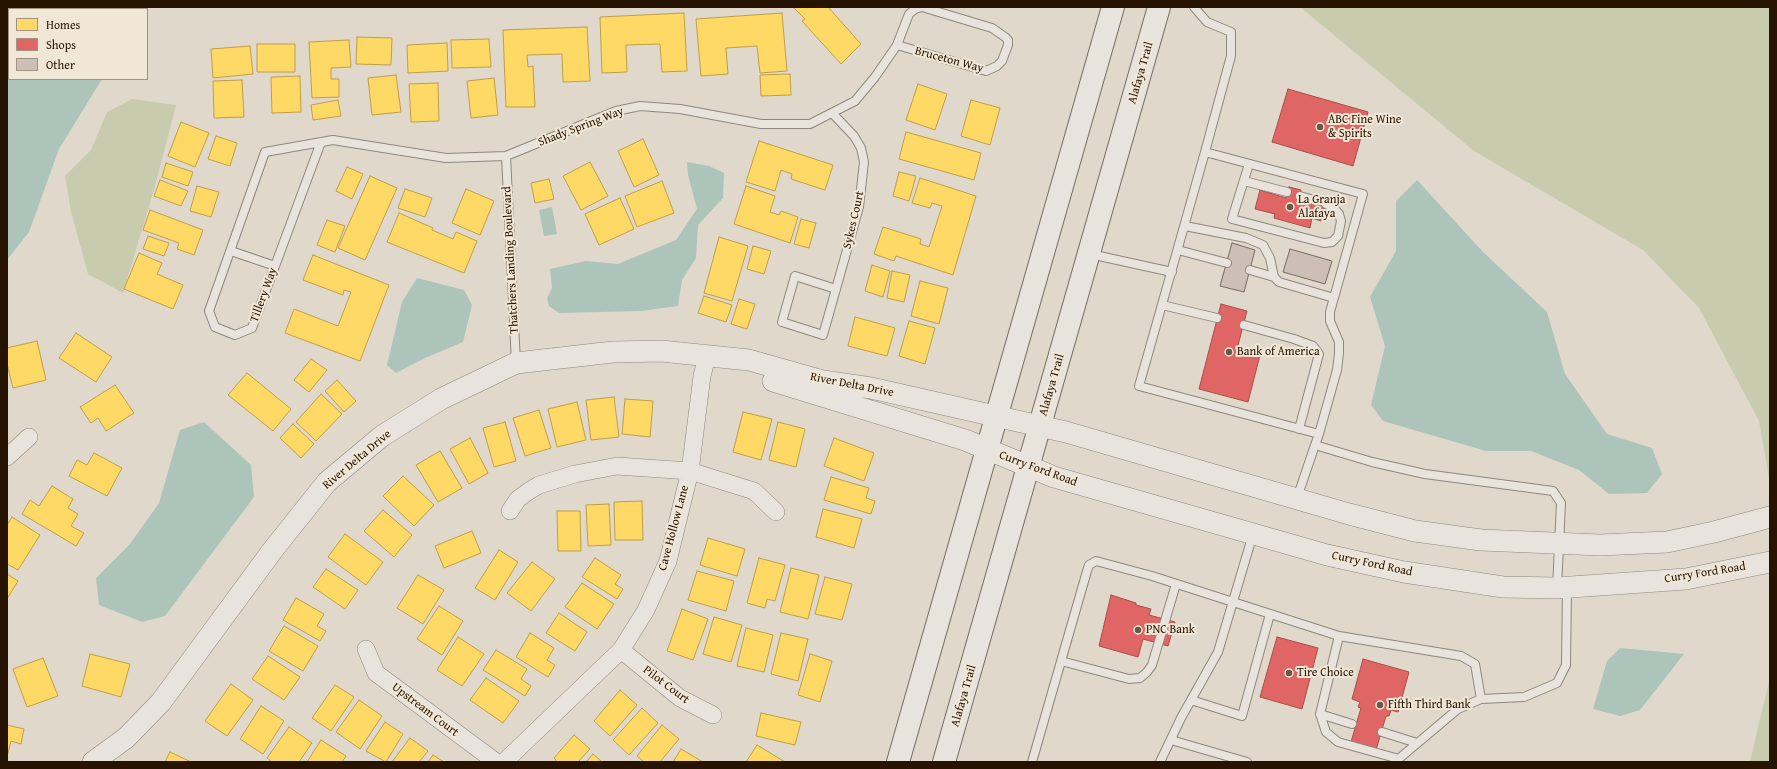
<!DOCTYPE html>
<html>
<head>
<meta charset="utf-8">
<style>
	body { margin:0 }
	#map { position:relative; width:1777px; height:769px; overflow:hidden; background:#e0d8cb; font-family:"Gentium Book Plus",serif }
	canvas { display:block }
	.frame { position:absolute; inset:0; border:8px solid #261400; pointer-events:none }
	.legend { position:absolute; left:8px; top:8px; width:140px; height:72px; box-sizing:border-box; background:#f1e7d7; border:1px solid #a09381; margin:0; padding:5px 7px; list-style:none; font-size:12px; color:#261400 }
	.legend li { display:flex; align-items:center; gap:8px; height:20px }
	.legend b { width:20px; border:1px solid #a09381 }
</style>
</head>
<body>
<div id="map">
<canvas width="1777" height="769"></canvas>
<div class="frame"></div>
<ul class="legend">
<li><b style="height:11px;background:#ffd966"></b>Homes</li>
<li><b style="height:11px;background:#e06666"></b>Shops</li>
<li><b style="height:11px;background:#cdbeb6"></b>Other</li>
</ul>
</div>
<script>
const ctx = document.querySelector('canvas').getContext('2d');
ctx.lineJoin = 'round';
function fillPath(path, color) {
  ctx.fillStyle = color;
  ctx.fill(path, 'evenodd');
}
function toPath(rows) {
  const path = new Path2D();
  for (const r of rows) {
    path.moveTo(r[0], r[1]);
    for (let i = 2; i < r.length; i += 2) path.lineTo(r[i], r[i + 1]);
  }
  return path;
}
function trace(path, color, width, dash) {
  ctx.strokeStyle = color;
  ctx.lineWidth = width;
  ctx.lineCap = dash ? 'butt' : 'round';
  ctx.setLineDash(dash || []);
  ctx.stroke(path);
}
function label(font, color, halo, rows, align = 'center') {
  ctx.font = font + ' "Gentium Book Plus",serif';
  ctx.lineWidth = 4;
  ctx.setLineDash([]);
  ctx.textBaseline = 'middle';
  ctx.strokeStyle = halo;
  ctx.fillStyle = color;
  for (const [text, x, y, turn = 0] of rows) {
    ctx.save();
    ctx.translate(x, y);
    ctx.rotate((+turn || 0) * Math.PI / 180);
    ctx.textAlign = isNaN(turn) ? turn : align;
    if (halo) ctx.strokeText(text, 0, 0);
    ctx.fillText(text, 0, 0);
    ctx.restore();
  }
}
fillPath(toPath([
	[1300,7,1770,7,1770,484,1759,421,1699,308,1643,250,1474,151],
	[132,99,176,105,155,186,123,293,88,274,71,212,65,176,91,150,107,112],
	[1770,678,1770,762,1749,762,1750,761]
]), '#c8cbad');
fillPath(toPath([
	[7,7,147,7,146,9,9,9,9,79,102,79,59,149,29,232,7,260],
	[687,162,709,166,724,173,723,198,698,225,696,258,682,280,678,306,641,311,559,313,549,306,547,298,552,288,550,269,586,261,618,264,676,240,697,209,688,175],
	[1417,180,1483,252,1547,312,1565,374,1607,434,1652,448,1662,474,1647,493,1609,494,1579,470,1531,451,1486,451,1383,421,1371,405,1385,346,1370,297,1396,251,1396,201],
	[552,207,557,234,544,236,539,210],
	[417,278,464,290,472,305,463,342,425,358,396,373,387,365,402,302],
	[204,422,251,465,254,497,165,616,142,622,99,605,96,578,130,544,159,503,180,430],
	[1620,648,1684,654,1640,710,1620,716,1593,709,1607,661]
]), '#adc4ba');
const homes = toPath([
	[793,7,828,7,861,44,841,64,802,21,805,19,793,7],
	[684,13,687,71,662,72,660,44,626,45,627,72,602,73,600,17,684,13],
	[782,13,787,71,760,73,757,46,726,48,728,74,701,76,696,19,782,13],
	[587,27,590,81,563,82,562,54,527,55,528,67,533,66,535,107,506,107,503,30,587,27],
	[357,37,392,38,391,65,356,64,357,37],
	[489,39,491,67,452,68,451,40,489,39],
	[349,40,351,67,331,68,331,79,339,79,339,97,312,98,309,42,349,40],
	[447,43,448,71,408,73,407,45,447,43],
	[257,44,295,44,295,72,257,72,257,44],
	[250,46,253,74,213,78,211,49,250,46],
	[790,74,791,95,761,96,760,75,790,74],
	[396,75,401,112,372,115,368,78,396,75],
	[300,76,301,112,272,113,271,77,300,76],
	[494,78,498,115,471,118,467,81,494,78],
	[242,80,244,117,214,118,213,81,242,80],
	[438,83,439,121,411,122,409,84,438,83],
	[918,84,947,94,935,130,906,120,918,84],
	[338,100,341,116,313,120,311,105,338,100],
	[971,100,1000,108,990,145,961,136,971,100],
	[181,122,209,133,195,167,168,156,181,122],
	[906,132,981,153,974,180,899,159,906,132],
	[216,136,237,143,230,166,208,159,216,136],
	[643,139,659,175,634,187,618,151,643,139],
	[759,141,833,165,825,190,791,179,792,174,781,170,775,191,746,182,759,141],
	[590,162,608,196,581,210,563,176,590,162],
	[166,163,193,172,188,186,162,177,166,163],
	[347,167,363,174,352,199,336,191,347,167],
	[899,172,916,176,909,201,893,196,899,172],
	[370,176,397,188,365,260,338,248,370,176],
	[920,178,976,196,953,275,896,256,894,261,874,254,883,227,921,239,920,244,929,247,942,206,932,203,930,208,912,203,920,178],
	[549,179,554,199,535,203,531,183,549,179],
	[160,180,188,191,181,206,154,196,160,180],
	[662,181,674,213,637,227,625,196,662,181],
	[197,186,219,192,211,217,190,211,197,186],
	[746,186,775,196,770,212,779,215,781,211,798,217,790,243,734,224,746,186],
	[405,189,432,198,425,217,398,208,405,189],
	[466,189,494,201,480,235,452,223,466,189],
	[620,198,634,229,599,245,585,214,620,198],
	[150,210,203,230,194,255,177,249,179,243,143,230,150,210],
	[399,213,433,228,432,230,453,239,456,232,477,241,464,273,387,242,399,213],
	[801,219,816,223,809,248,794,244,801,219],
	[327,220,345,226,335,252,317,245,327,220],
	[148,236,169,243,164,256,143,249,148,236],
	[719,237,748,246,732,301,704,293,719,237],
	[753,246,771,251,764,274,747,269,753,246],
	[139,253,162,263,157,274,183,285,173,309,124,289,139,253],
	[313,255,389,285,360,361,285,333,294,309,338,326,351,292,344,290,343,295,303,280,313,255],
	[872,265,890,271,883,297,865,291,872,265],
	[892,271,910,275,904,302,887,298,892,271],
	[920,281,948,288,939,324,911,316,920,281],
	[704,296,732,305,726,322,698,313,704,296],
	[739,299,755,304,747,329,731,324,739,299],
	[855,317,895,328,887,356,848,346,855,317],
	[909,321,935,328,925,364,899,356,909,321],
	[76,333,112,357,96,382,59,358,76,333],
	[37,341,46,380,13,388,7,364,7,348,37,341],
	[311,359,327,370,309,392,294,380,311,359],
	[247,373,291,409,273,431,228,395,247,373],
	[337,380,356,401,344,412,325,391,337,380],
	[115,385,134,413,106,431,98,418,91,423,80,407,115,385],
	[321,394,342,414,316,441,296,422,321,394],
	[614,397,619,437,591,440,586,400,614,397],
	[625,399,653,401,650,437,622,434,625,399],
	[577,402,586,440,557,447,548,409,577,402],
	[539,410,551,448,525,456,513,418,539,410],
	[743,412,772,419,761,460,733,452,743,412],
	[505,422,516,461,494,467,483,428,505,422],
	[778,422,805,429,796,467,769,460,778,422],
	[293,424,314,444,301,458,280,438,293,424],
	[470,438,488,473,469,484,450,449,470,438],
	[834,438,874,453,864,481,824,466,834,438],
	[440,451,462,488,438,502,416,465,440,451],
	[94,453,122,468,107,496,69,476,77,460,87,465,94,453],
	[403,476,434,505,414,526,383,496,403,476],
	[831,477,869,488,866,498,875,501,871,514,824,500,831,477],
	[52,486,73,499,68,508,78,514,71,526,84,533,76,546,22,514,30,500,39,506,52,486],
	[642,501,643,540,615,540,614,502,642,501],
	[609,504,611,545,588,546,586,505,609,504],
	[823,509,862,519,854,548,816,537,823,509],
	[383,510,412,535,394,557,364,531,383,510],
	[557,511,580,511,581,551,558,551,557,511],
	[12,517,40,535,18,570,7,564,7,525,12,517],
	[472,531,481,553,444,568,435,546,472,531],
	[345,534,383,562,366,585,328,557,345,534],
	[708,538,745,549,737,576,700,565,708,538],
	[499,550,518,562,495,600,475,588,499,550],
	[595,558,621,575,615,584,623,589,617,599,582,577,595,558],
	[759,558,785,565,775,601,767,599,765,608,747,603,759,558],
	[532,562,555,579,531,611,507,593,532,562],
	[791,568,819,575,808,619,780,612,791,568],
	[326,569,358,590,345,609,313,587,326,569],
	[697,571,734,581,726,611,688,600,697,571],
	[7,574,18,581,7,599,7,574],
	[418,575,444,590,423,624,397,608,418,575],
	[825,577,852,584,842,620,815,614,825,577],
	[582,583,614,604,597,629,565,607,582,583],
	[296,598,324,614,317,626,326,631,320,641,283,620,296,598],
	[439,606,463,621,442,655,417,639,439,606],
	[682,609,708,619,693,660,667,651,682,609],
	[559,613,587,632,575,651,546,633,559,613],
	[714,617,742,625,731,662,703,654,714,617],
	[284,626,318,646,303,671,269,651,284,626],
	[746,628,773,635,764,672,737,666,746,628],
	[530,633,554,648,547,660,555,665,548,677,516,657,530,633],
	[781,633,808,639,798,681,771,674,781,633],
	[458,637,484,654,462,686,437,670,458,637],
	[496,650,527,669,521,679,531,686,525,696,483,670,496,650],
	[90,654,130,664,121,697,82,686,90,654],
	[810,654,832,661,820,702,798,695,810,654],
	[268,656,300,677,284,700,252,679,268,656],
	[43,658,58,696,27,707,13,669,43,658],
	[486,678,519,701,503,723,470,700,486,678],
	[231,684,253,700,227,736,205,721,231,684],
	[335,685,354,697,331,731,312,718,335,685],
	[620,690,637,705,610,736,594,721,620,690],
	[359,700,382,716,360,749,336,732,359,700],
	[261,706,284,721,263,754,240,739,261,706],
	[642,708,658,723,629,755,613,740,642,708],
	[761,713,801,722,795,745,756,736,761,713],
	[385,722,403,734,386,762,366,751,385,722],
	[7,725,24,729,21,744,11,741,7,757,7,725],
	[662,725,679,739,660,762,644,762,637,756,662,725],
	[289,727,312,743,299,762,272,762,267,758,289,727],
	[574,735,590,749,578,762,555,762,556,760,554,758,574,735],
	[410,738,428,751,419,762,392,762,410,738],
	[321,740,346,756,342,762,307,762,321,740],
	[757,745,785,762,746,762,757,745],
	[681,749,703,762,673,762,681,749],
	[170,752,191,762,165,762,170,752],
	[593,754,602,762,586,762,593,754],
	[433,755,444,762,428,762,433,755]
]);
fillPath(homes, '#ffd966');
trace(homes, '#be9e47', 1);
const shops = toPath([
	[1288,89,1368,112,1353,166,1272,142,1288,89],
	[1289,187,1301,190,1298,201,1312,205,1315,194,1328,198,1321,221,1312,218,1310,228,1274,218,1275,214,1255,209,1260,190,1286,198,1289,187],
	[1221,304,1247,311,1237,349,1260,355,1248,402,1199,389,1221,304],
	[1111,595,1136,603,1136,605,1151,609,1149,615,1175,622,1168,646,1143,639,1138,657,1099,646,1111,595],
	[1277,637,1318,648,1302,709,1260,697,1277,637],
	[1363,659,1409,672,1398,712,1391,710,1389,716,1386,716,1376,750,1351,742,1361,708,1358,707,1360,702,1352,699,1363,659]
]);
fillPath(shops, '#e06666');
trace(shops, '#a84d47', 1);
const building = toPath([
	[1232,243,1255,250,1244,292,1220,286,1232,243],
	[1290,249,1332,261,1325,284,1283,272,1290,249]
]);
fillPath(building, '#cdbeb6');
trace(building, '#736c62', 1);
const service = toPath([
	[1194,7,1207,22,1231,32,1231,56,1205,152],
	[832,113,854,136,861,148,864,162,859,207,836,289,823,335,782,322,795,276,836,289],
	[321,142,252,328,235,335,215,327,209,311,265,152,333,140,446,158,506,156,616,111,640,106,680,109,761,124,810,124,855,101,875,77,897,45,986,71,997,66,1002,61,1008,45,1008,40,1005,37,992,28,922,7,915,9,909,14,897,45],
	[506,156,516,363],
	[1249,164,1232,219,1324,243,1332,242,1338,236,1341,221,1339,214,1334,208,1326,204],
	[1244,181,1287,192],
	[1300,196,1314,200],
	[1185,226,1246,238,1263,245,1270,258,1274,277],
	[1178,250,1227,263],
	[231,251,275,266],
	[1090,254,1172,272],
	[1250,270,1274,277,1279,282,1334,298],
	[1162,305,1217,318],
	[1244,325,1294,339,1313,346,1319,354,1299,429],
	[1315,445,1372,462,1425,474,1553,491,1561,503,1557,588],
	[1297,498,1315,445,1319,434,1337,370,1339,353,1339,342,1330,321,1330,312,1363,194,1205,152,1139,386,1319,434],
	[1339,636,1320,714,1326,732,1338,742,1399,759],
	[1061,661,1129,679,1140,678,1147,672,1152,665,1176,584],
	[1191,700,1242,716,1270,614],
	[1320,714,1352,724],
	[1382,732,1417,743],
	[1171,740,1247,762],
	[1032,762,1087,571,1089,565,1096,561,1152,576,1339,636,1461,656,1475,664,1481,699],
	[1160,762,1181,718,1218,652,1253,534],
	[1395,762,1458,709,1481,699,1524,697,1557,683,1566,665,1567,588]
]);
const minor = toPath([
	[7,457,29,437],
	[510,511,518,499,529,491,539,485,575,474,617,466,690,471,754,491,776,512],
	[366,649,376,673,496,762],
	[621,650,680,698,713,715],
	[504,762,621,650,646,610,668,561,690,471,702,376,707,356]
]);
const tertiary = toPath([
	[773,381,965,440,1054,477,1327,555,1404,572,1503,587,1557,588,1686,579,1770,562],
	[93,762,126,738,161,702,272,551,327,482,382,436,441,399,516,363,613,352,661,351,749,360,823,381,871,388,1066,432,1349,514,1415,531,1481,540,1600,545,1667,542,1714,532,1770,517]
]);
const secondary = toPath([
	[898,762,1113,7],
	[944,762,1159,7]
]);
trace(service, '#8e877d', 10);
trace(minor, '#8e877d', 18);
trace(tertiary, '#8e877d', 22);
trace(secondary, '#736c62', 24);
trace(service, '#e8e3dc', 8);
trace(minor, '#e8e3dc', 17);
trace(tertiary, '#e8e3dc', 21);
trace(secondary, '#e8e3dc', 22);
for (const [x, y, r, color] of [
	[1320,127,4,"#675947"],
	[1290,207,4,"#675947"],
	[1229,352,4,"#675947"],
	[1138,630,4,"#675947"],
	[1289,673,4,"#675947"],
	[1380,705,4,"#675947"]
]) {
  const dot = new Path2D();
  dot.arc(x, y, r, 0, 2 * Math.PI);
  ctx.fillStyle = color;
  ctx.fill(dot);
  trace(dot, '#f1e7d7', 1.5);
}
label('12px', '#261400', '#f1e7d7', [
	["Bruceton Way",949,60,15],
	["Alafaya Trail",1141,73,-74],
	["Shady Spring Way",581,127,-21],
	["Sykes Court",854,220,-77],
	["Thatchers Landing Boulevard",511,260,-93],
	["Tillery Way",264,295,-70],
	["River Delta Drive",852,385,11],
	["Alafaya Trail",1052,385,-74],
	["River Delta Drive",357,460,-40],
	["Curry Ford Road",1038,469,20],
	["Cave Hollow Lane",674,528,-75],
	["Curry Ford Road",1372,564,12],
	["Curry Ford Road",1705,573,-9],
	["Pilot Court",666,685,37],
	["Alafaya Trail",964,696,-74],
	["Upstream Court",425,710,37]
]);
label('12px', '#261400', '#f1e7d7', [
	["ABC Fine Wine",1328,120],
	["& Spirits",1328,134],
	["La Granja",1298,200],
	["Alafaya",1298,214],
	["Bank of America",1237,352],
	["PNC Bank",1146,630],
	["Tire Choice",1297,673],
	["Fifth Third Bank",1388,705]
], 'left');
</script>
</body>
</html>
